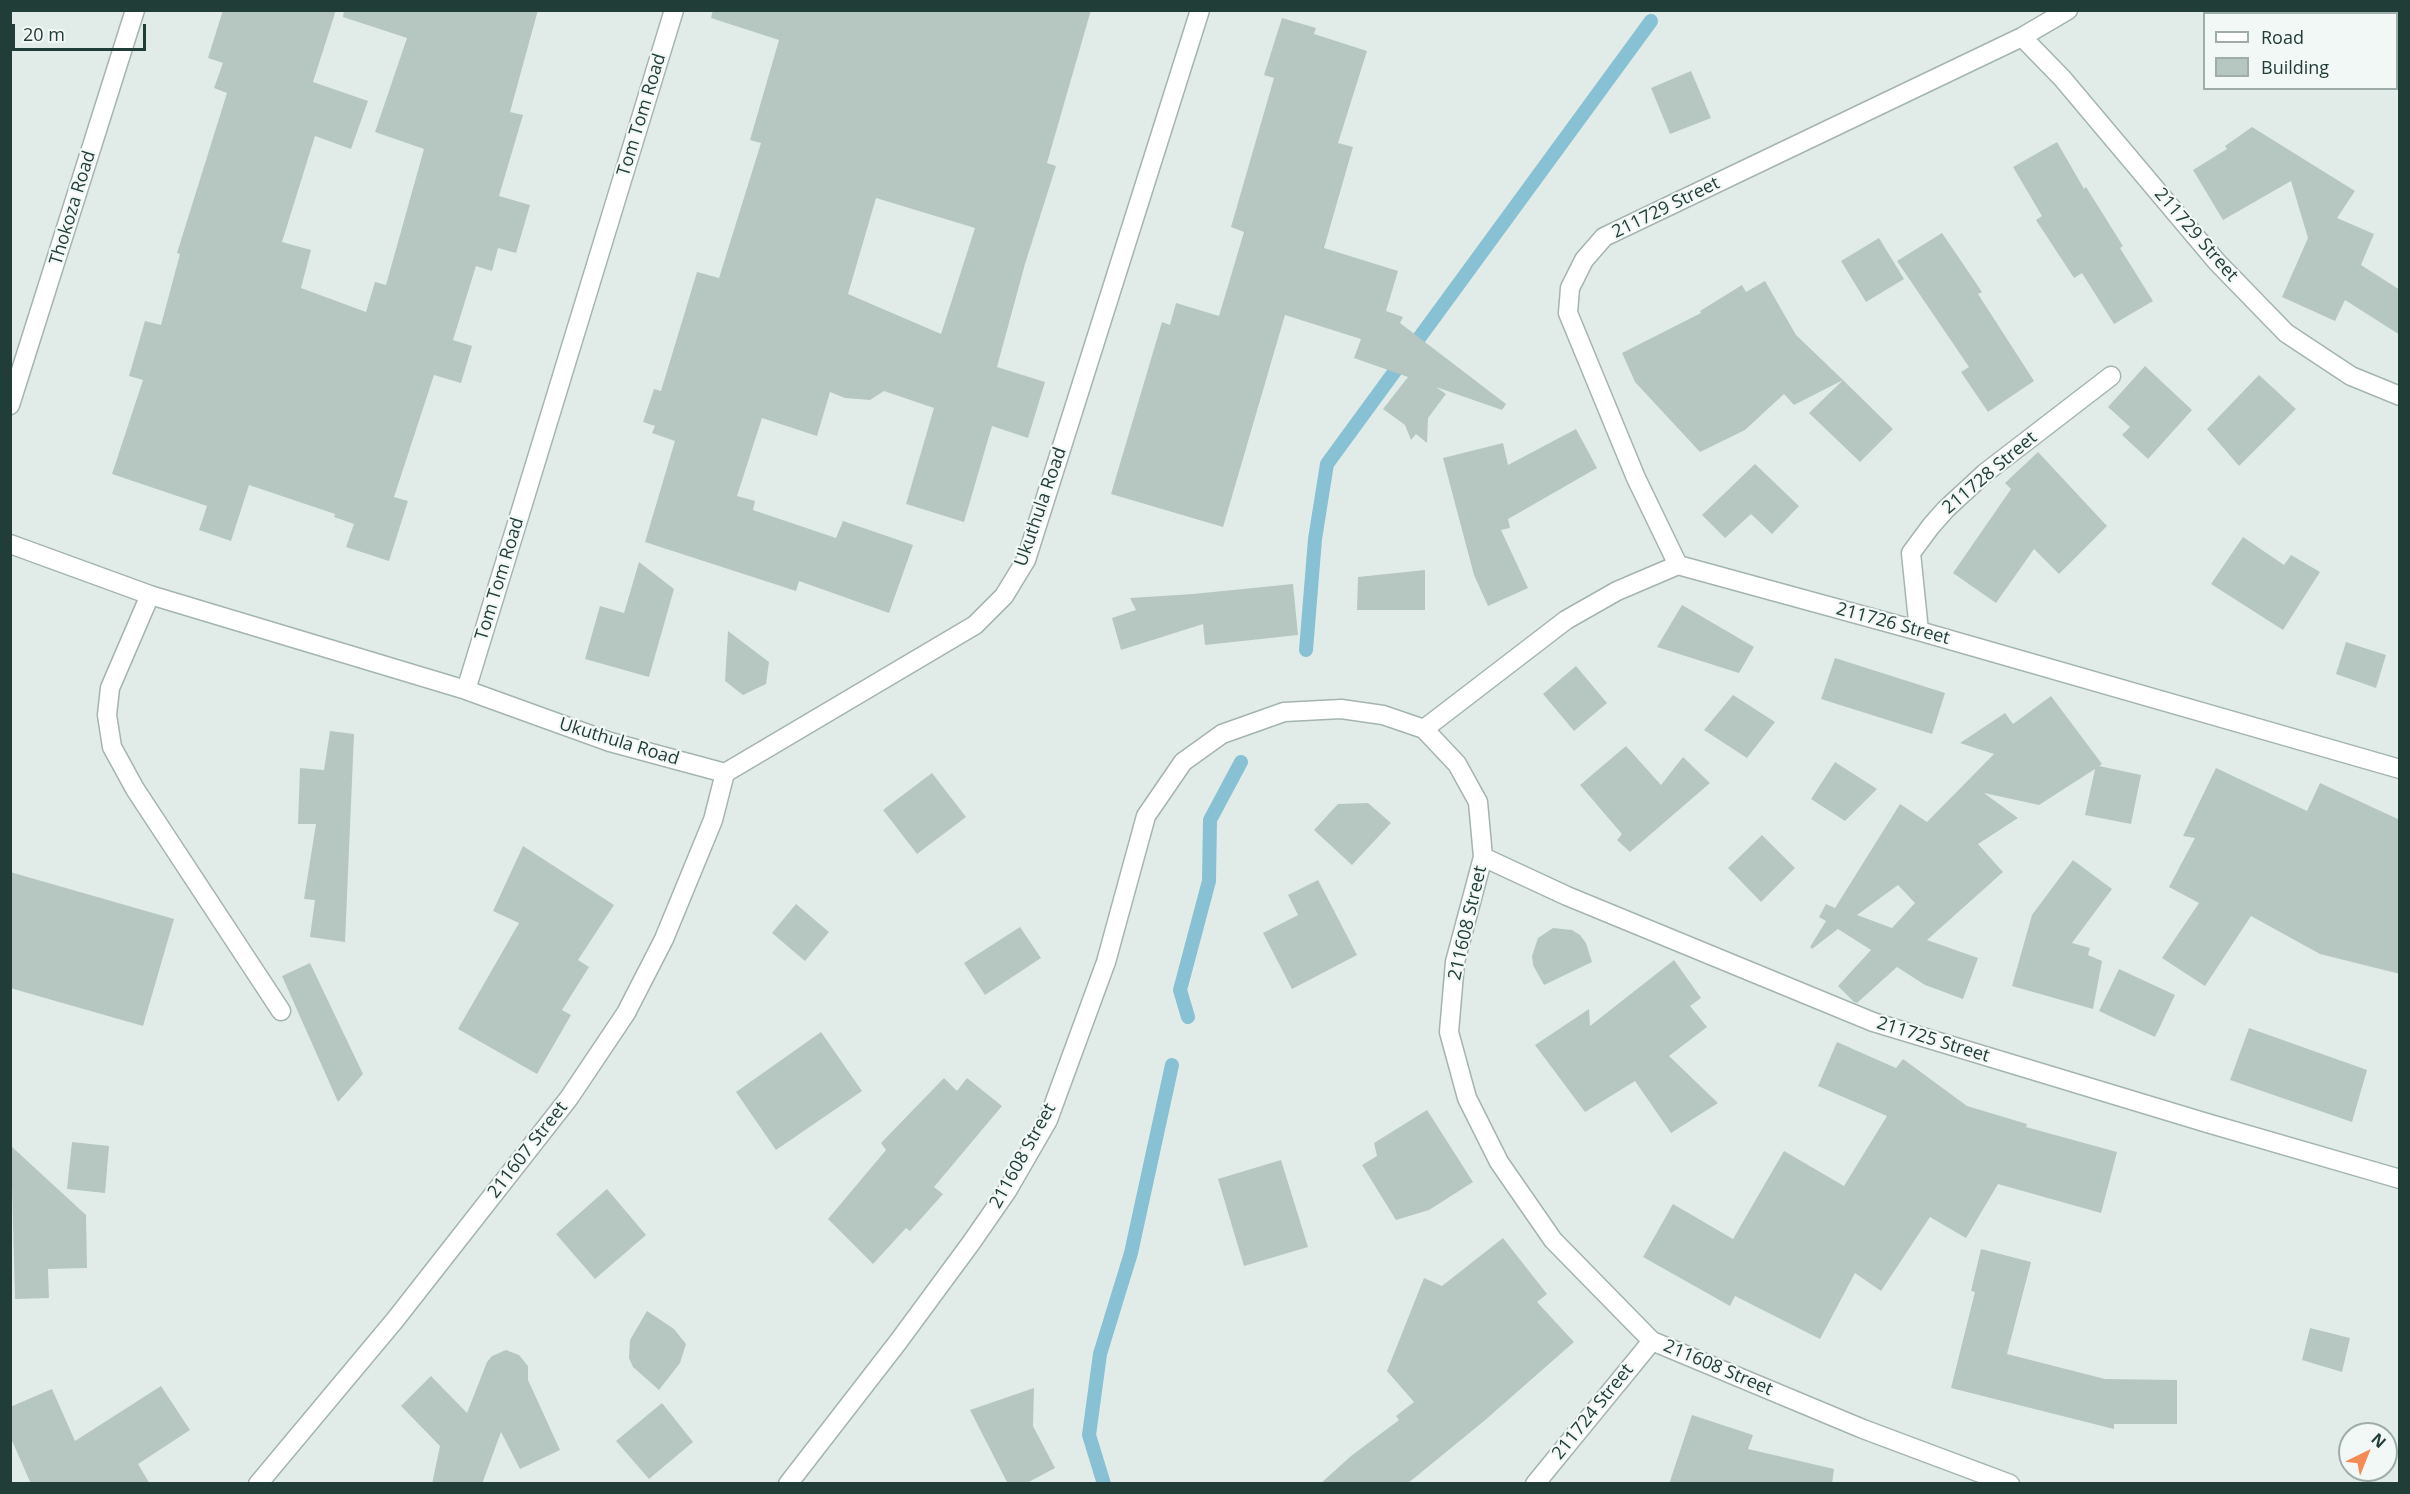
<!DOCTYPE html>
<html>
<head>
<meta charset="utf-8">
<style>
	body { margin:0 }
	#map { position:relative; width:2410px; height:1494px; overflow:hidden; background:#e1ece8; font-family:"Open Sans",sans-serif }
	canvas { display:block }
	.frame { position:absolute; inset:0; border:12px solid #213d38; pointer-events:none }
	.legend { position:absolute; left:2203px; top:12px; width:195px; height:78px; box-sizing:border-box; background:#f2f8f6; border:2px solid #9eadaa; margin:0; padding:8px 10px; list-style:none; font-size:18px; color:#213d38 }
	.legend li { display:flex; align-items:center; gap:12px; height:30px }
	.legend b { width:30px; border:2px solid #9eadaa }
	.north { position:absolute; left:2338px; top:1422px; width:60px; height:60px; box-sizing:border-box; background:#f2f8f6; border:2px solid #9eadaa; border-radius:50%; rotate:43deg; font-size:16px; font-weight:700; line-height:24px; text-align:center; color:#213d38 }
	.north::after { content:''; display:block; margin:auto; width:21px; height:27px; background:#f68a55; clip-path:polygon(50% 0,100% 100%,50% 72%,0 100%) }
	.scale { position:absolute; left:12px; top:24px; width:134px; height:27px; box-sizing:border-box; border:3px solid #213d38; border-top:0; padding-left:8px; font-size:18px; line-height:21px; white-space:nowrap; color:#213d38; -webkit-text-stroke:4px #f2f8f6; paint-order:stroke }
</style>
</head>
<body>
<div id="map">
<canvas width="2410" height="1494"></canvas>
<div class="frame"></div>
<ul class="legend">
<li><b style="height:8px;background:#fff"></b>Road</li>
<li><b style="height:16px;background:#b6c7c1"></b>Building</li>
</ul>
<div class="north">N</div>
<div class="scale">20 m</div>
</div>
<script>
const ctx = document.querySelector('canvas').getContext('2d');
ctx.lineJoin = 'round';
function toPath(rows) {
  const path = new Path2D();
  for (const r of rows) {
    path.moveTo(r[0], r[1]);
    for (let i = 2; i < r.length; i += 2) path.lineTo(r[i], r[i + 1]);
  }
  return path;
}
function trace(path, color, width, dash) {
  ctx.strokeStyle = color;
  ctx.lineWidth = width;
  ctx.lineCap = dash ? 'butt' : 'round';
  ctx.setLineDash(dash || []);
  ctx.stroke(path);
}
function fillPath(path, color) {
  ctx.fillStyle = color;
  ctx.fill(path, 'evenodd');
}
function label(font, color, halo, rows, align = 'center') {
  ctx.font = font + ' "Open Sans",sans-serif';
  ctx.lineWidth = 4.5;
  ctx.setLineDash([]);
  ctx.textBaseline = 'middle';
  ctx.strokeStyle = halo;
  ctx.fillStyle = color;
  for (const [text, x, y, turn = 0] of rows) {
    ctx.save();
    ctx.translate(x, y);
    ctx.rotate((+turn || 0) * Math.PI / 180);
    ctx.textAlign = isNaN(turn) ? turn : align;
    if (halo) ctx.strokeText(text, 0, 0);
    ctx.fillText(text, 0, 0);
    ctx.restore();
  }
}
trace(toPath([
	[1306,650,1315,539,1327,464,1651,21],
	[1188,1017,1180,990,1209,881,1210,820,1241,762],
	[1104,1484,1089,1435,1100,1354,1131,1253,1172,1065]
]), '#87c1d3', 14);
fillPath(toPath([
	[223,10,336,10,313,82,368,101,351,149,315,136,282,242,311,250,301,288,366,312,375,282,386,285,424,149,375,132,407,38,343,17,344,10,538,10,510,112,523,115,499,196,530,205,516,253,498,248,492,271,476,266,453,340,472,346,461,383,434,375,394,497,408,501,389,561,346,547,354,524,334,517,335,514,249,485,231,541,199,530,207,506,112,474,143,380,129,376,145,321,161,325,180,254,177,253,227,93,214,88,223,63,208,58],
	[713,10,1091,10,1047,163,1056,166,1025,264,997,367,1045,382,1028,438,992,426,964,522,906,504,934,408,884,391,870,400,845,398,830,392,817,436,762,418,737,496,755,501,753,510,836,538,843,521,913,545,889,613,799,581,796,591,645,542,675,441,652,433,655,426,643,422,654,389,661,391,697,272,719,278,761,143,750,140,779,40,711,18],
	[876,198,975,228,941,334,848,294],
	[1282,18,1316,28,1314,34,1367,51,1338,143,1353,147,1324,248,1398,271,1386,311,1403,317,1400,323,1506,404,1502,410,1436,387,1446,394,1428,418,1427,443,1416,434,1411,440,1405,425,1383,409,1408,377,1354,358,1361,339,1285,315,1223,527,1111,494,1162,322,1170,325,1176,303,1219,316,1244,232,1231,227,1274,78,1264,75],
	[1691,71,1711,118,1670,134,1651,88],
	[2252,127,2355,191,2337,218,2374,234,2361,265,2400,290,2400,335,2345,300,2335,321,2282,297,2308,238,2291,181,2223,220,2193,170,2227,149,2225,146],
	[2057,142,2084,189,2086,187,2123,246,2120,248,2153,301,2114,324,2082,273,2074,278,2036,220,2042,216,2013,167],
	[1942,233,1982,292,1978,294,2034,381,1988,412,1961,372,1969,367,1897,261],
	[1879,238,1904,279,1866,302,1841,261],
	[1765,281,1796,335,1843,380,1794,405,1784,394,1745,430,1700,452,1635,382,1622,353,1701,313,1700,311,1742,285,1746,292],
	[2145,366,2192,410,2148,459,2122,435,2130,427,2108,407],
	[2259,375,2296,409,2239,466,2207,429],
	[1843,380,1893,429,1860,462,1809,413],
	[1576,429,1597,468,1508,519,1510,528,1501,530,1528,588,1488,606,1474,575,1443,458,1503,443,1508,465],
	[2038,452,2107,526,2059,574,2034,549,1996,603,1953,573,2011,489,2005,483],
	[1755,464,1799,506,1772,534,1751,514,1725,538,1702,515],
	[2243,537,2284,565,2291,555,2320,572,2283,630,2211,584],
	[639,562,674,589,649,677,585,659,600,606,624,613],
	[1425,570,1425,610,1357,610,1358,577],
	[1293,584,1298,635,1205,645,1203,624,1121,650,1112,618,1136,610,1130,598,1193,594],
	[1682,605,1754,647,1739,673,1657,647],
	[728,631,769,662,766,684,743,695,725,681],
	[2346,642,2386,655,2376,688,2336,674],
	[1835,658,1945,693,1932,734,1821,699],
	[1576,666,1607,703,1574,731,1543,694],
	[1733,695,1775,722,1747,758,1704,730],
	[2051,696,2102,764,2099,766,2141,775,2131,824,2085,815,2095,769,2039,805,1984,793,2018,818,1978,844,2003,872,1927,940,1978,958,1963,999,1925,985,1897,967,1857,1003,1854,1002,1838,986,1871,950,1838,929,1812,949,1810,947,1826,921,1819,917,1826,904,1835,908,1900,804,1927,822,1994,754,1960,743,2005,713,2013,724],
	[1898,885,1915,903,1892,928,1857,915],
	[330,731,354,734,345,942,310,937,315,900,304,899,316,824,298,824,300,768,324,770],
	[1626,746,1661,785,1683,757,1710,783,1630,852,1617,840,1622,834,1580,785],
	[1835,762,1877,789,1845,821,1811,799],
	[2216,768,2307,811,2320,783,2400,820,2400,974,2320,954,2251,916,2205,986,2162,958,2199,903,2169,887,2195,838,2183,836],
	[932,773,966,817,917,854,883,810],
	[1368,803,1391,823,1352,865,1314,830,1338,804],
	[1762,835,1795,868,1761,902,1728,868],
	[523,846,614,905,578,960,589,967,562,1010,571,1015,537,1074,458,1029,519,923,493,911],
	[2073,860,2112,889,2072,943,2090,948,2088,955,2102,961,2093,1009,2012,986,2032,915],
	[10,872,174,919,143,1026,10,988],
	[1318,880,1357,955,1292,989,1263,933,1298,915,1288,895],
	[796,904,829,932,805,961,772,933],
	[1020,927,1041,958,985,995,964,963],
	[1553,928,1572,930,1580,935,1586,943,1592,962,1544,985,1533,965,1532,956,1538,938],
	[1674,960,1701,998,1690,1006,1707,1027,1669,1056,1718,1103,1671,1133,1635,1081,1585,1112,1535,1045,1589,1009,1590,1026],
	[310,963,363,1074,338,1102,282,976],
	[2119,969,2175,995,2155,1037,2099,1011],
	[2249,1028,2367,1070,2352,1122,2230,1080],
	[821,1032,862,1091,776,1150,736,1092],
	[1837,1042,1896,1068,1903,1059,1967,1106,2027,1124,2026,1127,2117,1152,2101,1213,1998,1184,1966,1238,1930,1217,1881,1291,1855,1273,1820,1339,1735,1296,1730,1306,1643,1257,1673,1204,1733,1239,1784,1151,1844,1186,1887,1116,1818,1086],
	[944,1078,957,1091,967,1078,1002,1106,934,1187,943,1194,910,1231,906,1228,873,1264,828,1219,886,1150,881,1143],
	[1427,1110,1473,1182,1429,1210,1396,1220,1362,1165,1377,1156,1374,1143],
	[72,1142,109,1146,105,1193,67,1189],
	[11,1146,86,1215,87,1268,48,1269,49,1298,15,1299],
	[1281,1160,1308,1247,1244,1266,1218,1179],
	[607,1189,646,1235,595,1279,556,1234],
	[1503,1238,1547,1294,1537,1302,1574,1342,1484,1421,1407,1484,1320,1484,1351,1456,1399,1420,1396,1416,1414,1402,1387,1371,1424,1278,1442,1286],
	[1981,1249,2031,1262,2007,1354,2105,1379,2177,1380,2177,1424,2114,1424,2114,1429,1951,1388,1975,1292,1971,1291],
	[647,1311,674,1329,686,1344,680,1363,659,1390,633,1367,629,1358,630,1340],
	[2310,1328,2350,1338,2342,1372,2302,1360],
	[506,1350,519,1355,528,1366,528,1380,560,1450,520,1469,501,1432,482,1484,432,1484,440,1446,401,1406,431,1376,467,1413,487,1362,492,1356],
	[161,1386,190,1430,138,1464,150,1484,31,1484,10,1436,10,1407,52,1389,75,1441],
	[1034,1388,1033,1426,1055,1468,1025,1484,1008,1484,970,1410],
	[662,1403,693,1442,649,1479,616,1441],
	[1692,1415,1753,1435,1748,1449,1834,1469,1832,1484,1669,1484]
]), '#b6c7c1');
const street = toPath([
	[2022,37,2062,78,2217,262,2286,333,2351,376,2400,396],
	[10,405,135,10],
	[10,544,150,595,466,690,610,742,725,773,975,625,1004,596,1026,560,1200,10],
	[1678,565,1636,478,1568,313,1570,288,1584,260,1604,237,2022,37,2068,10],
	[150,595,110,688,107,715,112,747,135,789,281,1011],
	[1919,631,1911,553,1931,526,1946,509,1985,473,2111,376],
	[466,690,674,10],
	[1424,729,1566,620,1617,591,1678,565,1919,631,2400,769],
	[1483,857,1567,896,1873,1022,2207,1123,2400,1179],
	[258,1484,395,1320,569,1098,626,1013,664,939,713,820,725,773],
	[788,1484,898,1342,971,1243,1007,1191,1048,1120,1106,962,1146,816,1183,762,1222,734,1284,712,1341,709,1383,715,1424,729,1457,764,1478,802,1483,857,1455,962,1449,1032,1467,1098,1499,1162,1553,1240,1652,1341,1863,1429,2010,1484],
	[1535,1484,1652,1341]
]);
trace(street, '#a4b4b0', 21);
trace(street, '#fff', 18);
label('18px', '#213d38', '#f2f8f6', [
	["Tom Tom Road",642,115,-73],
	["Thokoza Road",73,208,-73],
	["211729 Street",1666,208,-26],
	["211729 Street",2196,235,49],
	["211728 Street",1990,473,-40],
	["Ukuthula Road",1041,507,-71],
	["Tom Tom Road",500,579,-73],
	["211726 Street",1893,624,15],
	["Ukuthula Road",619,742,17],
	["211608 Street",1468,923,-77],
	["211725 Street",1933,1040,17],
	["211607 Street",528,1150,-52],
	["211608 Street",1023,1156,-61],
	["211608 Street",1718,1368,23],
	["211724 Street",1593,1412,-51]
]);
</script>
</body>
</html>
